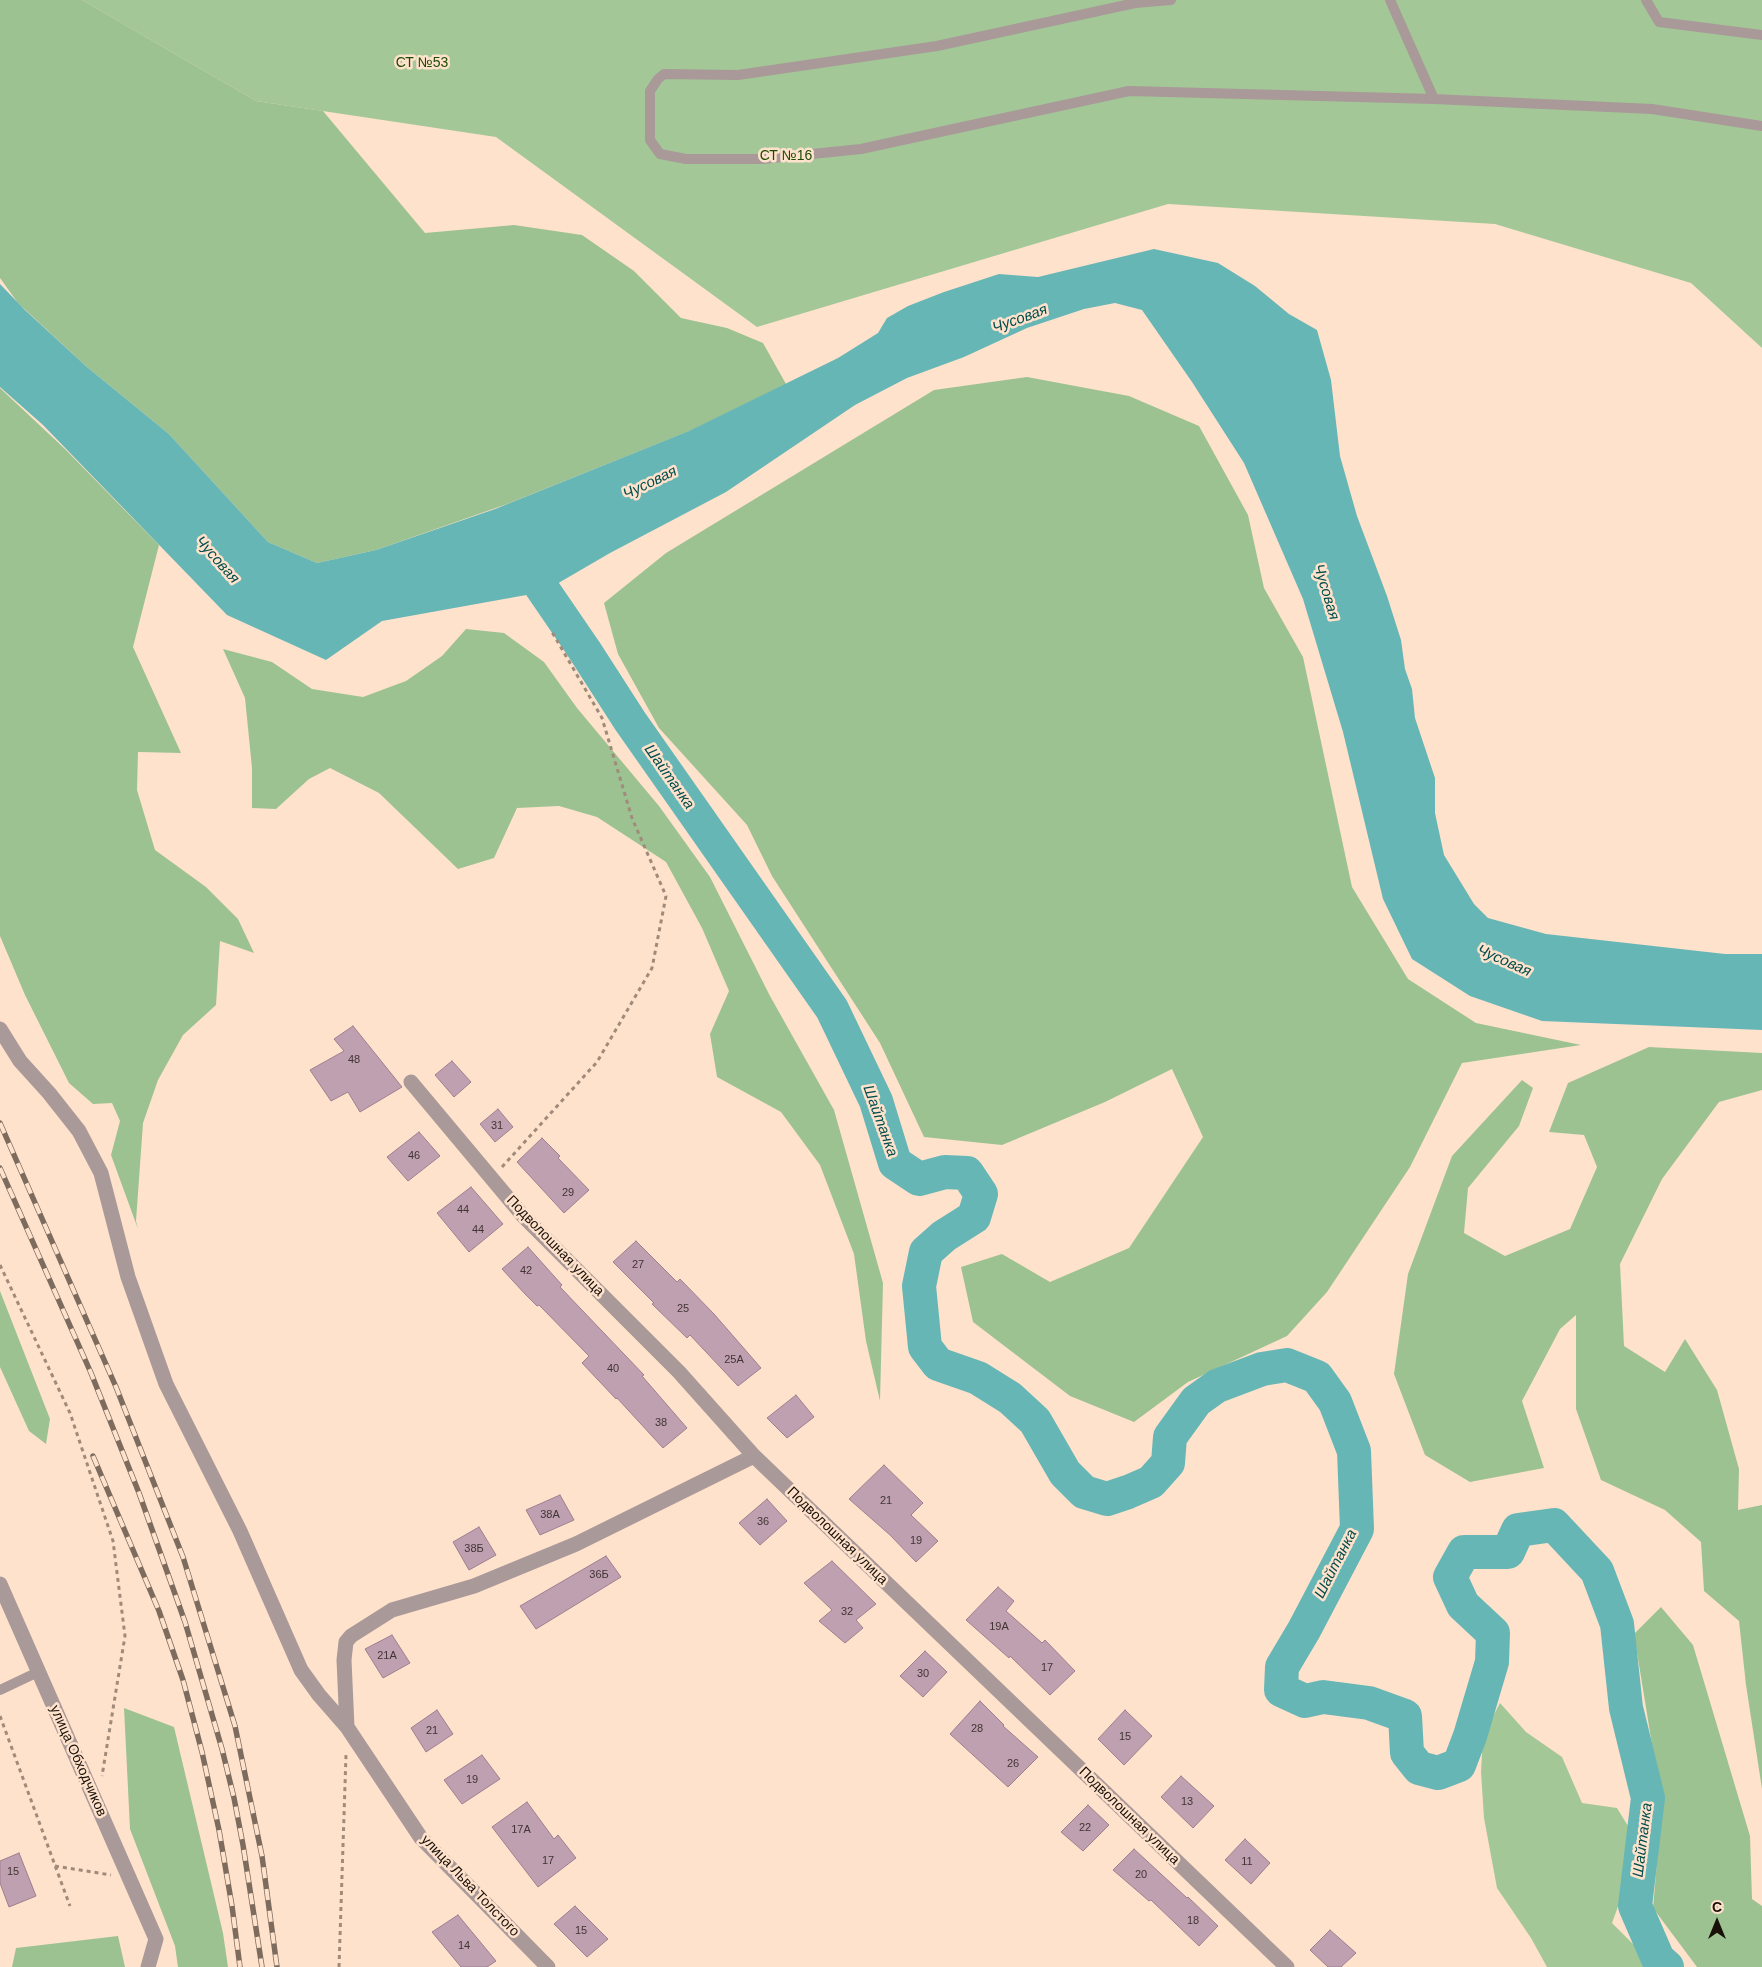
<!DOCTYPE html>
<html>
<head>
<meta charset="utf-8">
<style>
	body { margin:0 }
	#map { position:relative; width:1762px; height:1967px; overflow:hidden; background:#ffe2cc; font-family:Helvetica,sans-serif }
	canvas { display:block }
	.north { position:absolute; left:1692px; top:1897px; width:50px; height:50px; -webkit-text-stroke:4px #ffe2cc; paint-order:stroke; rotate:0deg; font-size:14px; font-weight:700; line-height:20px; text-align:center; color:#191009 }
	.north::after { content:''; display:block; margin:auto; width:18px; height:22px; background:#191009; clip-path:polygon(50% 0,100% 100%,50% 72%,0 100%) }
</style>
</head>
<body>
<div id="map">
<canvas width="1762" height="1967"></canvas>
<div class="north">С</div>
</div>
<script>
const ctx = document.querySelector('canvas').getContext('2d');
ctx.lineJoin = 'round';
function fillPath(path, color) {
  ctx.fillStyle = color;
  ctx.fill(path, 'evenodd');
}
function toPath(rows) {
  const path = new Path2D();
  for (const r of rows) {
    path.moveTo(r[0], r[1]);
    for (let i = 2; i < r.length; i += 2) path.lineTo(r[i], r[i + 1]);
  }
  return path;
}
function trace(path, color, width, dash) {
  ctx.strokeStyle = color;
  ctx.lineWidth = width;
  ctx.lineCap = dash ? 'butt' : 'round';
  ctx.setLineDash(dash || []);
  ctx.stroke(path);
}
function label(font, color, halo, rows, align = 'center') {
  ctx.font = font + ' Helvetica,sans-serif';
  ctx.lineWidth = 5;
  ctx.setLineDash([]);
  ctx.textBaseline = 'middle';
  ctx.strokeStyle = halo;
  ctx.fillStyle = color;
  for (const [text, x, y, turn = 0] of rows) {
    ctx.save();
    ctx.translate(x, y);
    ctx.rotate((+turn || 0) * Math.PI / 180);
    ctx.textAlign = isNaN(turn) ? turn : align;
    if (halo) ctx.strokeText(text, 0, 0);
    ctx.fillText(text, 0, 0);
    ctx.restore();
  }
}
fillPath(toPath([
	[82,0,1762,0,1762,348,1691,283,1495,224,1168,204,757,327,496,137,256,101],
	[1500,1703,1526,1732,1562,1757,1582,1803,1617,1808,1628,1826,1632,1868,1612,1923,1641,1952,1647,1967,1547,1967,1531,1938,1497,1888,1484,1818,1481,1772,1483,1736]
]), '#a3c797');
fillPath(toPath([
	[0,0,82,0,256,101,323,111,425,233,514,225,582,235,634,271,681,318,727,328,763,343,786,384,692,430,507,504,376,550,317,563,268,542,169,434,87,367,18,303,0,278],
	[1027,377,1129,396,1199,426,1248,515,1264,588,1303,657,1352,887,1408,979,1476,1023,1581,1045,1462,1063,1410,1167,1327,1292,1287,1336,1188,1382,1134,1422,1070,1396,973,1322,961,1267,1002,1254,1050,1282,1129,1248,1203,1137,1172,1069,1105,1102,1002,1145,924,1137,880,1043,772,876,747,825,659,728,618,654,604,603,666,553,934,390],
	[0,388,65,449,159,545,133,647,181,753,138,752,137,790,155,850,206,887,238,919,254,953,220,941,216,1005,183,1035,158,1080,143,1123,136,1221,138,1229,111,1155,120,1121,112,1103,93,1104,69,1083,25,995,0,936],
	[466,629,504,633,544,662,577,708,659,806,710,877,770,996,834,1110,883,1283,880,1401,866,1341,854,1254,820,1165,781,1112,717,1077,710,1034,729,991,702,928,666,862,597,817,559,806,517,808,494,858,458,869,379,793,330,768,309,779,276,809,252,808,252,768,245,698,223,649,272,662,312,689,363,697,406,681,442,656],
	[1649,1047,1762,1053,1762,1090,1719,1102,1662,1179,1620,1264,1624,1346,1665,1372,1685,1339,1717,1390,1739,1469,1738,1510,1762,1505,1762,1789,1746,1685,1739,1621,1704,1591,1701,1542,1665,1510,1601,1480,1576,1409,1576,1315,1560,1329,1522,1401,1544,1468,1470,1482,1425,1455,1394,1374,1408,1274,1452,1156,1522,1080,1533,1088,1519,1126,1468,1188,1464,1233,1505,1256,1570,1229,1597,1167,1584,1135,1549,1132,1568,1083],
	[0,1291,50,1419,46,1444,29,1431,0,1367],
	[1661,1607,1693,1645,1750,1836,1752,1899,1762,1906,1762,1967,1697,1967,1653,1908,1662,1806,1634,1634],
	[124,1708,174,1727,223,1933,228,1967,178,1967,175,1946,130,1829],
	[118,1936,125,1967,12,1967,16,1948]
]), '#9dc291');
fillPath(toPath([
	[1154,249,1218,263,1255,286,1289,314,1317,330,1331,380,1340,456,1357,516,1387,596,1401,640,1405,669,1412,689,1415,718,1435,778,1435,813,1444,855,1474,904,1488,918,1546,934,1725,954,1762,954,1762,1030,1542,1021,1470,996,1412,959,1383,899,1343,732,1303,599,1244,463,1192,382,1142,310,1115,303,1084,309,1027,328,964,357,907,378,855,405,726,492,610,553,543,592,382,621,326,660,227,615,43,425,0,387,0,284,25,310,87,367,169,434,268,542,317,563,376,550,495,509,689,431,838,358,878,333,887,318,908,306,944,292,999,274,1038,277]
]), '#67b6b6');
trace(toPath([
	[518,553,585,651,630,721,832,1009,876,1101,895,1163,919,1179,945,1172,967,1173,981,1194,974,1217,944,1236,926,1252,919,1286,925,1347,938,1364,978,1378,1010,1398,1035,1421,1065,1473,1084,1492,1107,1499,1128,1492,1151,1482,1168,1463,1170,1437,1196,1401,1217,1386,1262,1369,1287,1365,1317,1377,1335,1402,1354,1451,1357,1529,1304,1630,1282,1667,1281,1690,1305,1701,1323,1697,1369,1703,1405,1716,1407,1753,1419,1768,1438,1773,1459,1765,1470,1736,1492,1662,1493,1633,1463,1605,1450,1577,1464,1552,1508,1552,1518,1530,1554,1525,1597,1571,1617,1624,1626,1708,1648,1798,1635,1906,1658,1959,1667,1967]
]), '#67b6b6', 34);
const building = toPath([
	[353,1026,402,1087,360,1112,348,1092,331,1101,310,1070,344,1051,334,1039,353,1026],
	[452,1061,471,1082,454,1097,435,1075,452,1061],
	[498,1109,513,1127,495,1142,480,1124,498,1109],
	[419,1132,440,1156,408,1181,387,1157,419,1132],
	[542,1138,560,1156,558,1158,589,1190,564,1213,517,1162,542,1138],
	[471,1187,503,1224,469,1252,437,1213,471,1187],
	[636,1241,677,1282,680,1279,714,1314,761,1368,738,1386,690,1335,687,1338,652,1304,654,1303,613,1262,636,1241],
	[528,1247,562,1285,560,1287,644,1375,642,1376,687,1428,663,1448,617,1398,616,1399,582,1363,589,1356,539,1305,537,1306,525,1294,502,1269,528,1247],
	[796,1395,814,1417,787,1438,767,1418,796,1395],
	[884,1465,923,1503,911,1515,938,1541,916,1562,890,1535,849,1499,884,1465],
	[560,1495,574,1520,540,1535,526,1510,560,1495],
	[767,1499,787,1521,760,1545,739,1523,767,1499],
	[479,1527,496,1555,469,1570,453,1542,479,1527],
	[606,1556,621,1577,536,1629,520,1606,606,1556],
	[832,1561,876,1604,856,1620,863,1628,845,1643,819,1621,832,1610,804,1583,832,1561],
	[998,1587,1014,1601,1006,1611,1042,1643,1045,1640,1075,1671,1050,1695,1010,1656,1009,1658,966,1620,998,1587],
	[392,1635,410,1663,383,1678,365,1649,392,1635],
	[925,1651,947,1672,923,1697,900,1676,925,1651],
	[980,1701,1004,1725,1003,1726,1038,1757,1008,1787,950,1734,980,1701],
	[437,1710,453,1734,426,1752,411,1728,437,1710],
	[1125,1710,1152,1736,1124,1765,1098,1739,1125,1710],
	[482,1755,500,1779,462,1804,444,1780,482,1755],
	[1181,1776,1214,1806,1193,1828,1161,1797,1181,1776],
	[527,1802,554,1839,558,1835,576,1858,538,1887,492,1827,527,1802],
	[1088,1805,1109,1825,1083,1851,1061,1832,1088,1805],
	[1245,1839,1270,1863,1251,1884,1225,1860,1245,1839],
	[1134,1849,1187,1898,1188,1897,1218,1926,1199,1946,1151,1900,1149,1901,1113,1870,1134,1849],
	[19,1853,36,1896,9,1907,0,1883,0,1861,19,1853],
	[575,1906,608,1939,587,1957,554,1924,575,1906],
	[458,1915,496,1961,487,1967,461,1967,432,1932,458,1915],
	[1330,1930,1356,1953,1341,1967,1328,1967,1310,1950,1330,1930]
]);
fillPath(building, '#bfa0b1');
trace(building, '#9d7f90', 1);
trace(toPath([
	[502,1167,597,1062,652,968,666,896,632,818,602,718,552,632],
	[0,1265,70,1413,113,1541,125,1636,102,1776],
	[0,1716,70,1906],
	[55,1866,111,1875],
	[339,1967,346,1755]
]), '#a08b7b', 3, [4, 4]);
trace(toPath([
	[1171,0,1135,3,937,46,738,75,664,74,658,79,650,91,650,140,660,154,686,159,763,159,861,149,1129,91,1434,99,1652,109,1762,126],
	[1390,0,1434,99],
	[1646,0,1659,22,1762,35],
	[0,1690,38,1672]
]), '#a99998', 10);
trace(toPath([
	[0,1029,20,1061,49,1093,79,1131,101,1173,128,1277,166,1384,240,1531,301,1670,319,1695,347,1727,421,1838,548,1967],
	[411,1082,524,1217,679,1372,754,1456,1287,1967],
	[0,1584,156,1939,148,1967],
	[347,1727,344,1660,346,1642,351,1636,392,1610,474,1586,576,1544,754,1456]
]), '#a99998', 15);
const rail = toPath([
	[0,1123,116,1387,183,1557,235,1726,262,1856,277,1967],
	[0,1168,91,1373,139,1493,185,1622,222,1749,234,1798,243,1845,262,1967],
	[93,1456,159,1611,183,1680,202,1752,219,1830,232,1906,240,1967]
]);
trace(rail, '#7d6c5e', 5.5);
trace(rail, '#ffe2cc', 4, [11]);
label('11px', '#423433', null, [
	["48",354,1060],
	["31",497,1126],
	["46",414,1156],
	["29",568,1193],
	["44",463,1210],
	["44",478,1230],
	["27",638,1265],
	["42",526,1271],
	["25",683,1309],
	["25А",734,1360],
	["40",613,1369],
	["38",661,1423],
	["21",886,1501],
	["38А",550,1515],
	["36",763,1522],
	["19",916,1541],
	["38Б",474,1549],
	["36Б",599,1575],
	["32",847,1612],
	["19А",999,1627],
	["21А",387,1656],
	["17",1047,1668],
	["30",923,1674],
	["28",977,1729],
	["21",432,1731],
	["15",1125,1737],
	["26",1013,1764],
	["19",472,1780],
	["13",1187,1802],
	["22",1085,1828],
	["17А",521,1830],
	["17",548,1861],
	["11",1247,1862],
	["15",13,1872],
	["20",1141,1875],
	["18",1193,1921],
	["15",581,1931],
	["14",464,1946]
]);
label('14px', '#1d4b05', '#ffe2cc', [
	["СТ №53",422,63],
	["СТ №16",786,156]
]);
label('14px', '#191009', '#ffe2cc', [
	["Подволошная улица",555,1246,46],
	["Подволошная улица",837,1536,44],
	["улица Обходчиков",78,1761,66],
	["Подволошная улица",1129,1816,44],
	["улица Льва Толстого",470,1886,46]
]);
label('italic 15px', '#004d4d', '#ffe2cc', [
	["Чусовая",1020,319,-20],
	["Чусовая",650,483,-26],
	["Чусовая",217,560,48],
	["Чусовая",1326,592,73],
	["Шайтанка",669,777,55],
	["Чусовая",1504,961,24],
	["Шайтанка",880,1121,70],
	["Шайтанка",1336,1564,-63],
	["Шайтанка",1643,1840,-83]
]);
</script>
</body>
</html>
